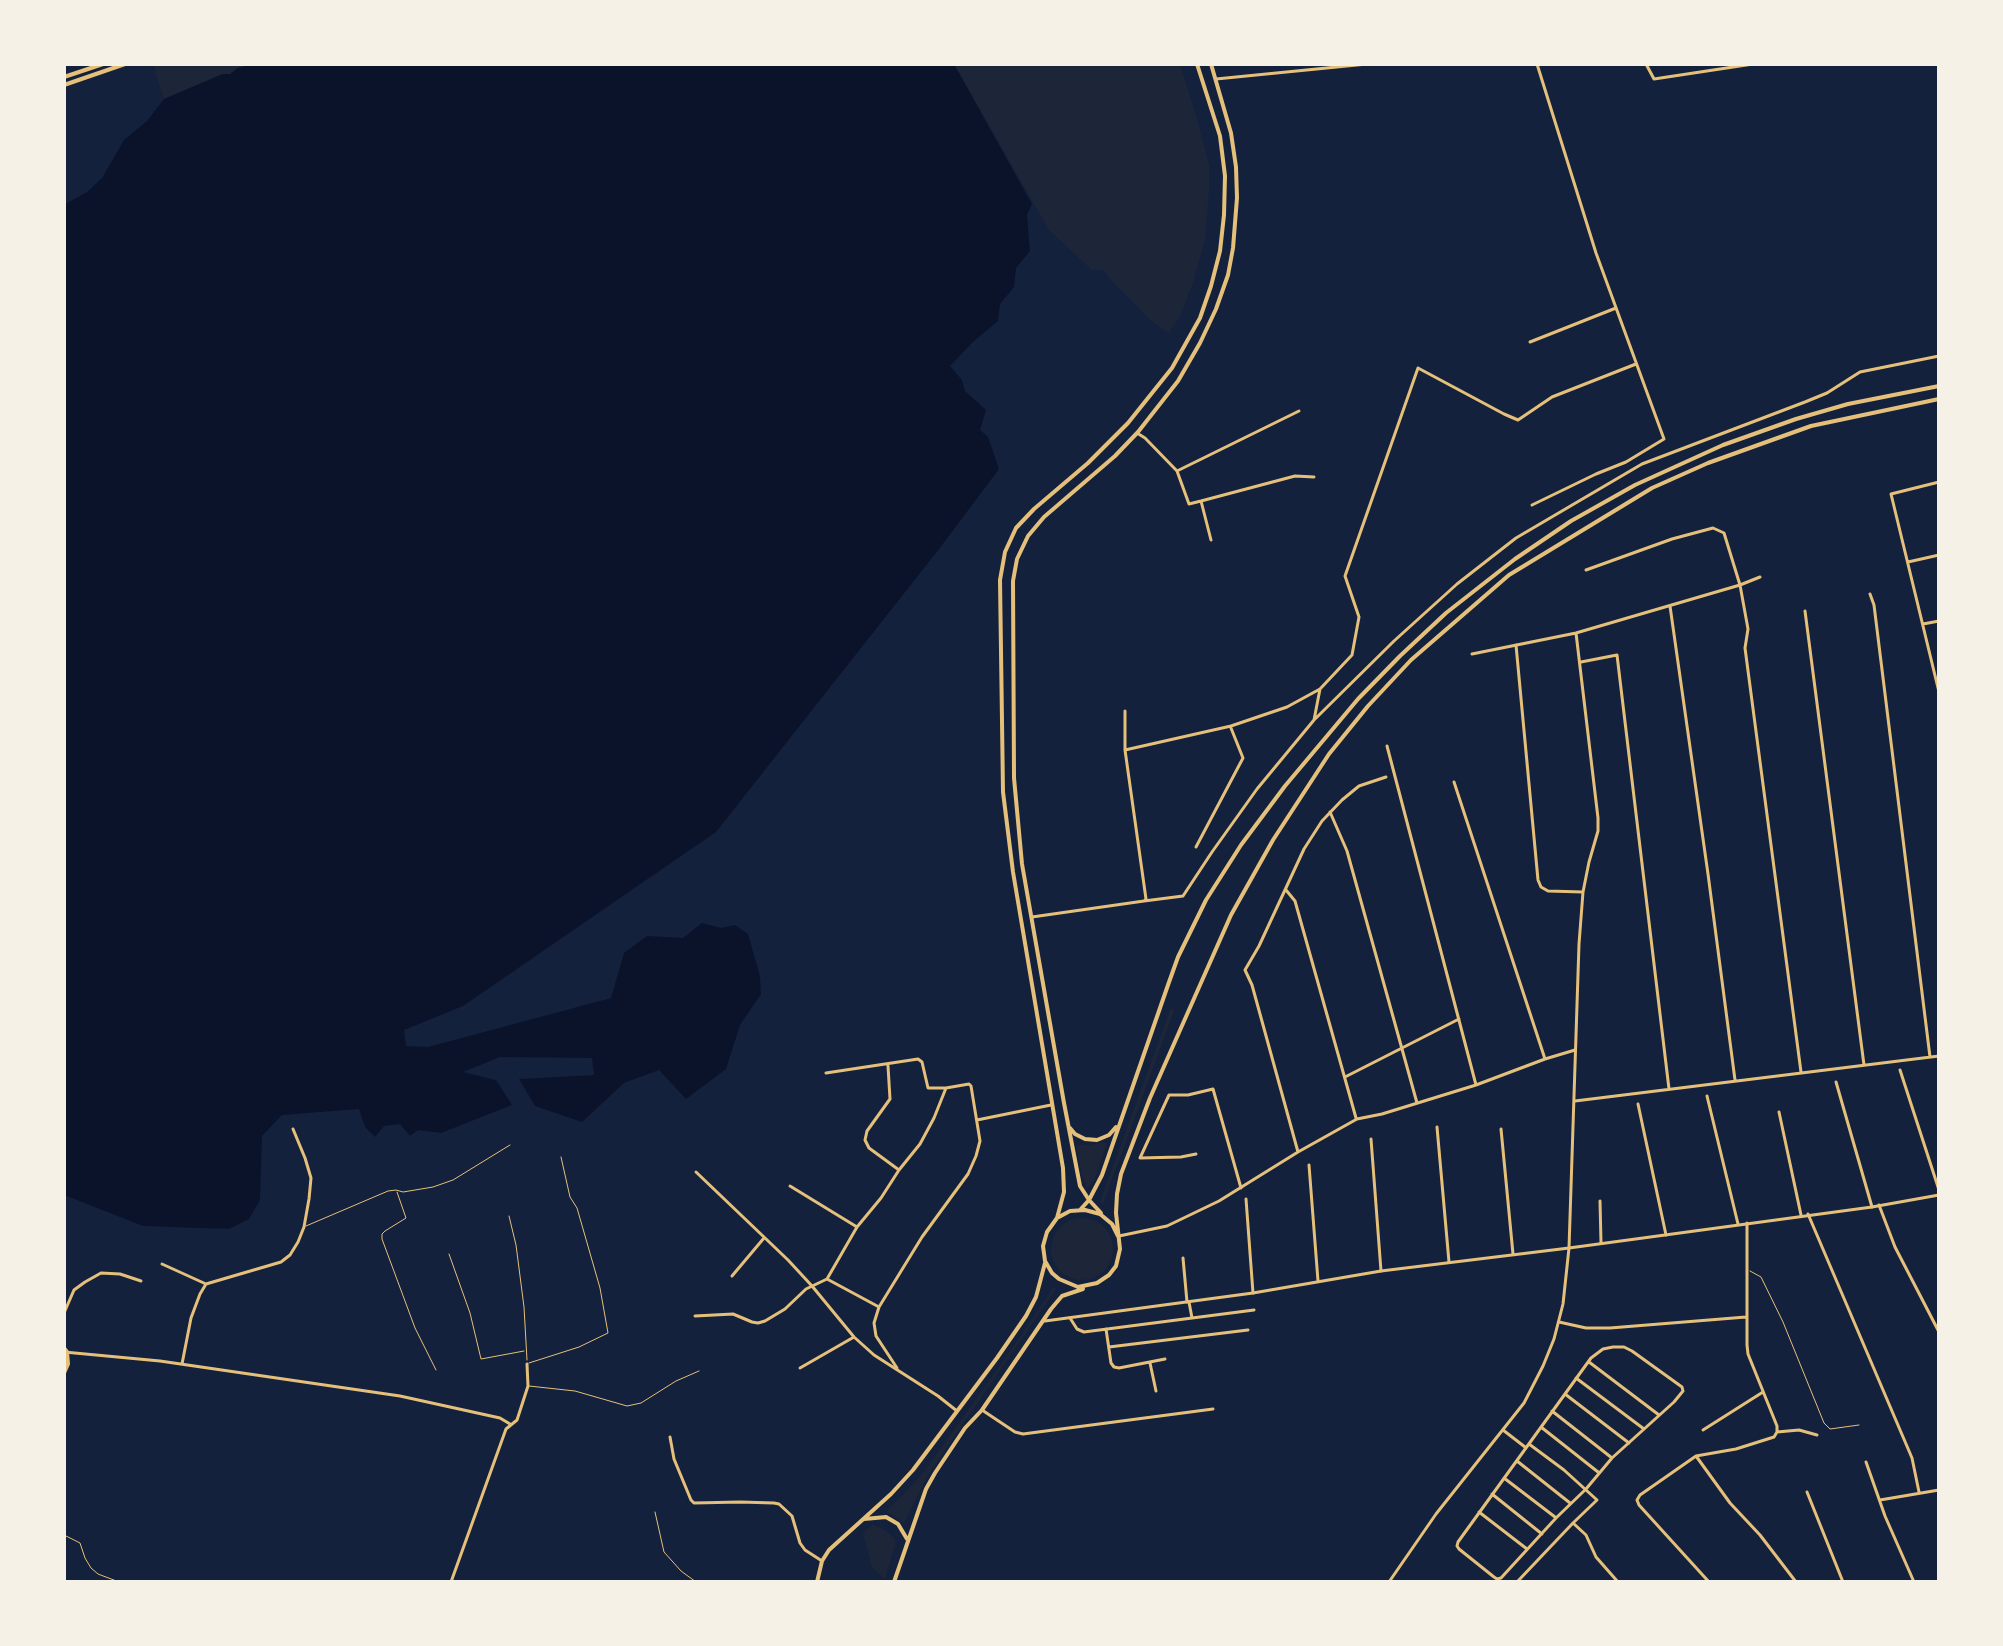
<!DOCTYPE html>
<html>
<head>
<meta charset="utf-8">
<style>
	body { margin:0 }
	#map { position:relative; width:2003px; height:1646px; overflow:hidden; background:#14213d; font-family:"Playfair Display",serif }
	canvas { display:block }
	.frame { position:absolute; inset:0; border:66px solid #f6f1e7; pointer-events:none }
</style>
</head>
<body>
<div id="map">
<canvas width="2003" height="1646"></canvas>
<div class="frame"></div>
</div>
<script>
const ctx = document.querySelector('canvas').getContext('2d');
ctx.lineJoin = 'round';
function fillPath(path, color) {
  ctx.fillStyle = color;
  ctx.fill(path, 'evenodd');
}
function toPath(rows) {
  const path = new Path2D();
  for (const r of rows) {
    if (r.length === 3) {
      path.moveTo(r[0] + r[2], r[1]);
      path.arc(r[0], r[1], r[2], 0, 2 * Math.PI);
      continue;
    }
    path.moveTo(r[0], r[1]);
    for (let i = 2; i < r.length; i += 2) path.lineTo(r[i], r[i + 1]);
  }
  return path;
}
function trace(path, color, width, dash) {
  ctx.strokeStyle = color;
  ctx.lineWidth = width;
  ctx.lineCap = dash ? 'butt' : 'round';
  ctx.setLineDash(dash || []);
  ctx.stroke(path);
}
fillPath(toPath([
	[153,64,253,64,238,68,230,74,222,74,164,99],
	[954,64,1180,64,1197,119,1209,165,1209,190,1205,239,1193,283,1181,314,1169,333,1150,320,1109,278,1104,270,1092,270,1049,230],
	[1173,1008,1174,1011,1103,1204,1100,1202,1170,1010],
	[1104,1142,1107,1144,1094,1181,1087,1189,1082,1176,1076,1145,1088,1145],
	[1082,1249,31],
	[1056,1287,1056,1289,928,1475,904,1523,886,1511,901,1497,923,1473,1007,1356,1053,1288],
	[872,1525,882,1528,895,1539,895,1544,885,1579,872,1567,863,1533]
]), '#1d2539');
fillPath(toPath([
	[253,64,954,64,1032,204,1027,215,1030,251,1016,268,1014,287,1000,304,998,321,973,342,950,366,962,380,965,391,986,410,980,430,988,437,999,469,939,549,716,832,463,1006,404,1030,406,1046,428,1047,611,998,624,953,647,936,683,938,702,923,721,928,735,925,748,934,760,976,761,994,740,1025,726,1069,686,1099,659,1070,624,1083,582,1122,535,1106,519,1079,594,1075,592,1058,500,1057,463,1072,496,1080,512,1105,441,1133,418,1130,410,1136,400,1124,384,1126,375,1137,365,1127,359,1109,282,1115,262,1136,260,1200,249,1219,229,1229,143,1226,64,1195,64,205,87,192,102,178,124,140,147,121,164,99,223,74,230,74,238,68]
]), '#0b132b');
trace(toPath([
	[397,1192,406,1218,385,1231,382,1234,382,1239,415,1328,436,1370],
	[509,1216,516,1245,524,1307,527,1360],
	[306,1226,388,1191,396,1190,403,1192,433,1187,453,1180,510,1145],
	[449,1254,470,1313,481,1359,524,1351],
	[1750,1271,1761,1277,1783,1322,1824,1423,1830,1429,1859,1425],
	[529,1363,579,1347,608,1333,600,1288,577,1208,570,1197,561,1157],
	[529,1386,575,1391,627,1406,641,1403,676,1381,699,1371],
	[655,1512,664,1552,681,1571,696,1582],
	[64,1535,80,1543,85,1558,91,1568,98,1574,119,1582]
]), '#e5c07b', 1);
trace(toPath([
	[1646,64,1654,79,1753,64],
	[1216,79,1367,64],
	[1530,342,1616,308],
	[1137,433,1145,438,1177,471,1299,411],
	[1177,471,1189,504,1201,501,1211,540],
	[1939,482,1891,494,1939,692],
	[1201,501,1295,476,1314,477],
	[1532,505,1596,474,1626,462,1664,439,1596,253,1537,64],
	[1908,562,1939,555],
	[1586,570,1672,539,1713,528,1724,533,1740,585,1748,629,1745,648,1801,1072],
	[1870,594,1874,605,1930,1057],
	[1670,606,1708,874,1735,1080],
	[1805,611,1864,1065],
	[1923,624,1939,621],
	[1516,645,1538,880,1541,887,1548,891,1583,892],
	[1472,654,1576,633,1740,585,1760,577],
	[1581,662,1617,655,1669,1089],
	[1314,720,1394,641,1457,584,1516,538,1642,464,1805,402,1827,393,1860,372,1939,356],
	[1387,746,1476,1085],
	[1125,750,1231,726,1287,707,1320,689,1352,655,1359,617,1345,576,1418,368,1504,414,1518,420,1552,397,1636,364],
	[1454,782,1545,1059],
	[1330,812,1347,851,1417,1103],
	[1196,847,1243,758,1231,728],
	[1286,890,1295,901,1356,1118],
	[1144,901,1183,896,1212,852,1257,789,1314,720,1320,689],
	[1032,917,1144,901,1146,899,1125,750,1125,711],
	[888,1066,890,1099,867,1131,865,1140,869,1148,899,1170],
	[1900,1070,1939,1190],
	[826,1073,918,1059,922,1062,928,1088,946,1088],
	[1345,1077,1459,1019],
	[1836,1082,1872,1207],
	[1707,1096,1738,1224],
	[1575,1101,1939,1056],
	[1638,1104,1666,1235],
	[1779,1112,1801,1215],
	[977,1120,1051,1105],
	[1437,1127,1449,1262],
	[1501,1129,1513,1254],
	[1371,1139,1381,1271],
	[1298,1152,1252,985,1245,970,1259,946,1304,849,1322,821,1342,800,1359,786,1386,777],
	[1196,1154,1181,1157,1140,1158,1169,1095,1188,1095,1213,1089,1241,1188],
	[1309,1165,1318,1281],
	[696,1172,788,1260,812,1286,854,1337,874,1355,938,1396,957,1411],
	[790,1186,857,1227],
	[1246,1199,1253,1293],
	[1600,1201,1601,1243],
	[1879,1205,1895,1247,1939,1332],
	[1808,1214,1912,1458,1919,1492],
	[1747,1223,1747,1345,1748,1354,1777,1426,1777,1432],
	[1119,1236,1167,1226,1219,1201,1298,1152,1357,1119,1382,1114,1476,1085,1545,1059,1575,1050],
	[1183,1258,1187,1302],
	[162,1264,206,1284],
	[732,1276,764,1238],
	[827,1279,857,1227,881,1198,899,1170,920,1144,934,1118,946,1088,969,1084,971,1086,980,1141,976,1156,968,1174,922,1237,879,1307,874,1323,876,1336,897,1368],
	[827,1279,879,1307],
	[1189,1302,1192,1318],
	[64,1313,74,1290,85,1282,101,1273,120,1274,141,1281],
	[695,1316,733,1314,752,1322,758,1323,765,1321,785,1309,806,1289,827,1279],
	[1070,1318,1077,1329,1084,1332,1254,1310],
	[1559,1322,1586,1328,1610,1328,1746,1317],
	[1106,1329,1111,1363,1114,1367,1119,1368,1165,1359],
	[1109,1347,1248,1330],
	[1613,1347,1624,1347,1632,1351,1682,1387,1683,1391,1674,1402,1612,1458,1586,1489,1556,1518,1501,1578,1497,1579,1494,1577,1459,1549,1457,1546,1458,1542,1591,1358,1603,1349,1613,1347],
	[64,1352,160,1361,400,1396,500,1418,510,1424],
	[1589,1362,1659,1415],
	[1150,1363,1156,1391],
	[182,1364,191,1318,200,1294,206,1284,281,1262,290,1255,298,1242,304,1227,309,1199,311,1178,305,1158,293,1129],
	[800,1368,854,1337],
	[1576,1378,1644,1429],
	[1565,1394,1629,1443],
	[982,1410,1015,1432,1023,1434,1213,1409],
	[1552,1411,1612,1458],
	[1541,1427,1598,1472],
	[1503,1430,1525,1447],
	[1703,1430,1763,1392],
	[670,1437,674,1459,691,1500,694,1503,740,1502,774,1503,779,1504,792,1516,800,1543,805,1550,822,1561],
	[1696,1456,1730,1503,1760,1535,1796,1582],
	[1517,1461,1570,1503],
	[1866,1462,1885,1516,1914,1582],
	[1504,1478,1555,1517],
	[1807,1492,1843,1582],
	[1492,1494,1542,1534],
	[1880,1500,1939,1490],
	[1479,1512,1527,1549],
	[1573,1523,1586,1535,1596,1557,1618,1582],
	[451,1582,506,1429,517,1420,528,1386,527,1364],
	[1389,1582,1436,1514,1524,1403,1543,1366,1554,1339,1563,1304,1569,1248,1579,944,1583,892,1589,862,1598,831,1598,818,1576,633],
	[1517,1582,1573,1523,1597,1500,1564,1470,1529,1444],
	[1709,1582,1639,1505,1637,1500,1640,1495,1696,1456,1736,1449,1774,1437,1777,1432,1799,1430,1817,1435]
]), '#e5c07b', 3);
trace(toPath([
	[1045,1321,1253,1293,1381,1271,1569,1248,1872,1207,1939,1195]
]), '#e5c07b', 3);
trace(toPath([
	[64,1348,67,1352,68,1364,64,1373]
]), '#e5c07b', 4);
trace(toPath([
	[64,77,103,64],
	[64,85,125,64],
	[1070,1128,1075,1134,1085,1139,1097,1140,1109,1135,1116,1127],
	[1080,1210,1089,1200,1102,1175,1168,985,1178,957,1206,900,1241,845,1285,786,1358,699,1400,656,1446,613,1515,559,1571,521,1635,485,1723,445,1796,419,1848,404,1939,386],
	[1101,1213,1089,1200,1080,1186,1064,1103,1022,864,1014,778,1013,581,1017,559,1028,536,1044,517,1115,456,1138,432,1178,381,1200,343,1216,309,1228,275,1233,248,1237,198,1236,167,1231,133,1211,64],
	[1057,1218,1064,1192,1063,1168,1013,872,1003,792,1000,580,1005,552,1016,528,1034,509,1088,463,1128,423,1172,368,1200,318,1211,286,1220,251,1224,215,1225,176,1220,136,1197,64],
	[1118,1236,1112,1224,1100,1214,1085,1210,1070,1211,1057,1218,1047,1232,1043,1246,1045,1261,1052,1273,1059,1279,1078,1287,1097,1283,1109,1275,1116,1266,1120,1249,1116,1213,1117,1194,1121,1174,1150,1098,1231,915,1273,840,1329,754,1368,706,1411,660,1509,575,1652,488,1708,463,1811,426,1939,399],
	[864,1519,886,1517,898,1524,907,1539],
	[817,1582,822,1561,829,1550,891,1494,913,1470,997,1358,1026,1316,1036,1297,1045,1263],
	[894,1582,926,1489,935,1473,965,1428,982,1410,1051,1309,1062,1296,1083,1289]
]), '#e5c07b', 4);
</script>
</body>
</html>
